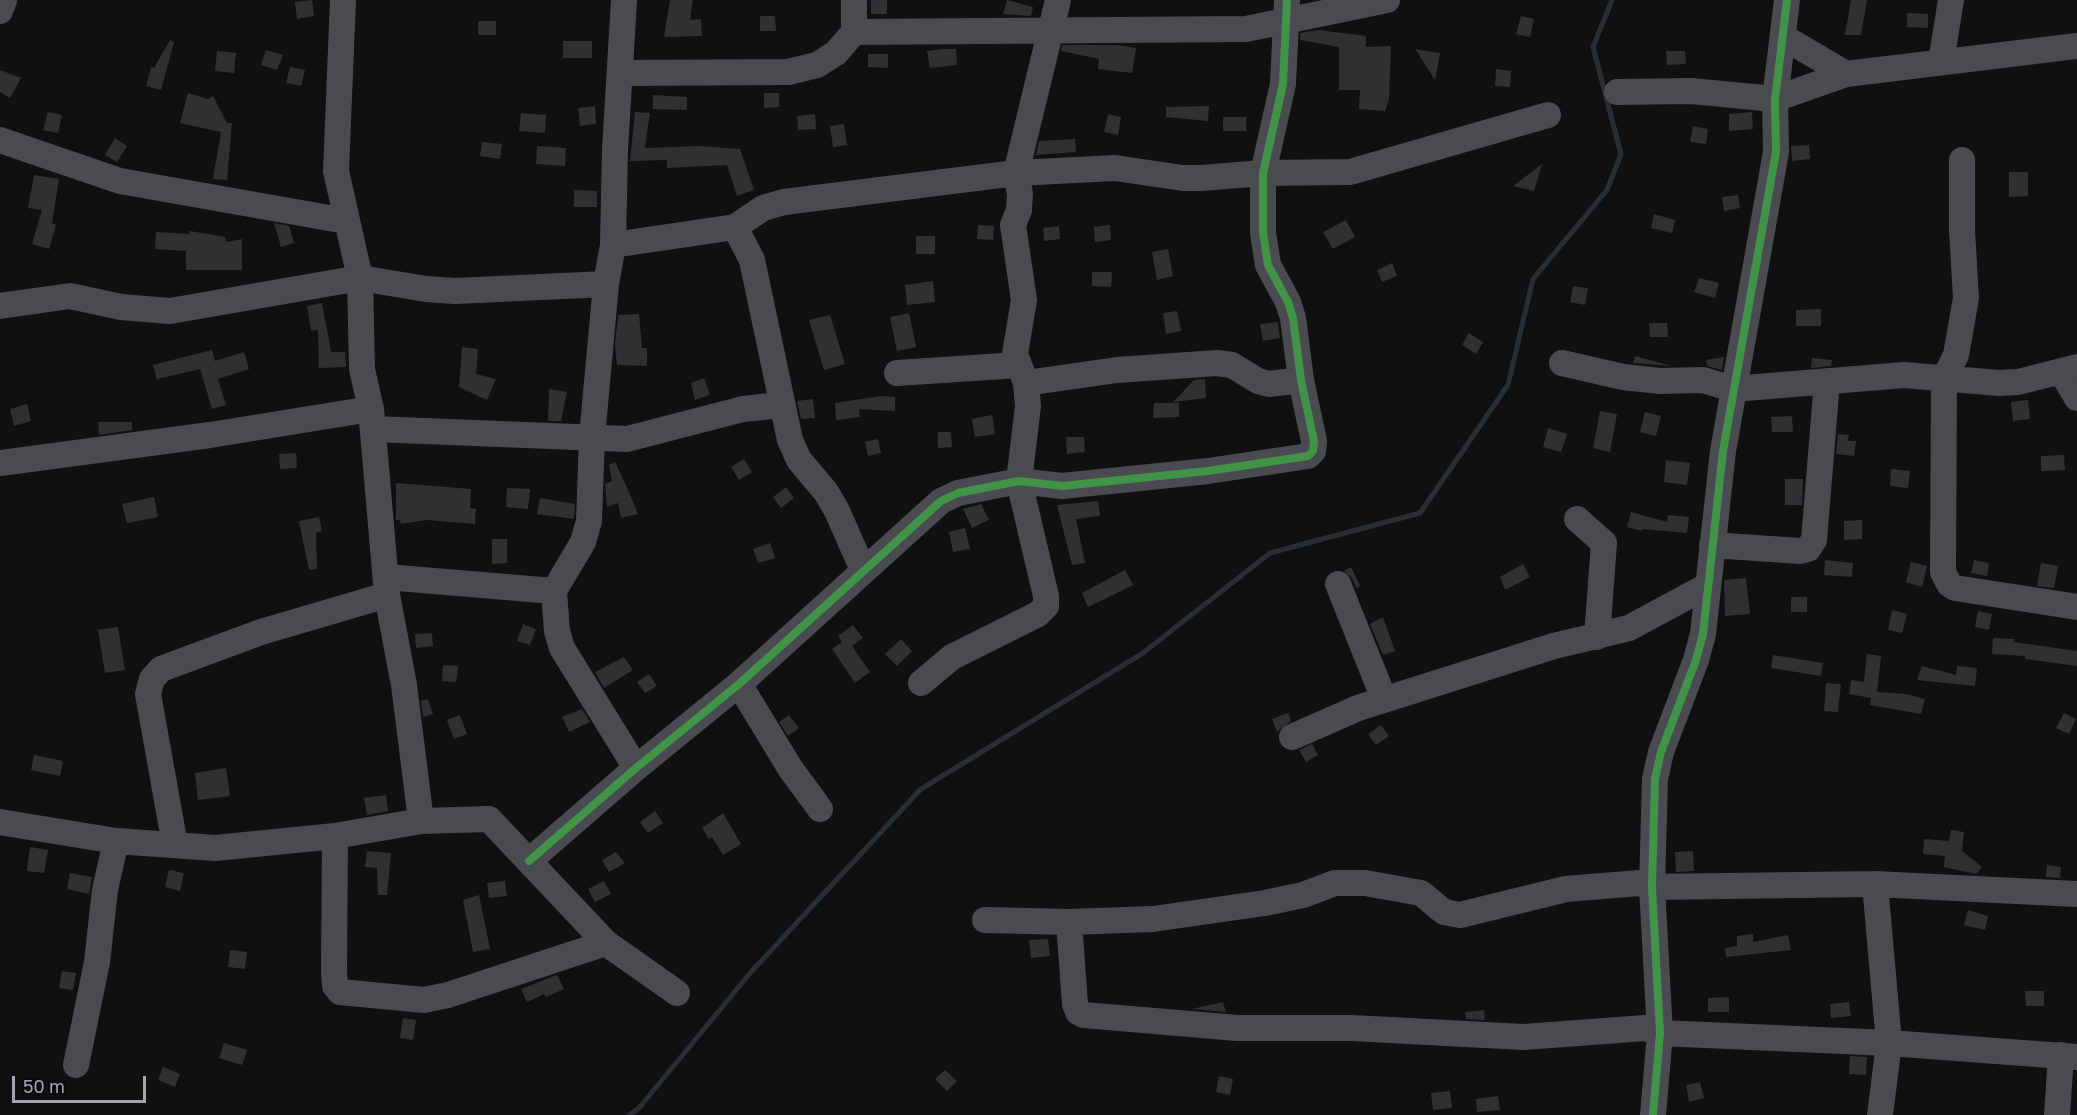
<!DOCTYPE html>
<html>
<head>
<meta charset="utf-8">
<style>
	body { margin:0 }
	#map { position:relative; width:2077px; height:1115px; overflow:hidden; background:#101010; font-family:"Golos Text",sans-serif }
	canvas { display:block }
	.scale { position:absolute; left:12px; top:1076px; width:134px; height:27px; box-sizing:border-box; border:3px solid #a1a6b1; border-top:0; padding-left:8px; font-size:18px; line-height:21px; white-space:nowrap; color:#a1a6b1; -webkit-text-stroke:4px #0a0a0c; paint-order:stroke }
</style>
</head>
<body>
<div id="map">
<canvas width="2077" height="1115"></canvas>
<div class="scale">50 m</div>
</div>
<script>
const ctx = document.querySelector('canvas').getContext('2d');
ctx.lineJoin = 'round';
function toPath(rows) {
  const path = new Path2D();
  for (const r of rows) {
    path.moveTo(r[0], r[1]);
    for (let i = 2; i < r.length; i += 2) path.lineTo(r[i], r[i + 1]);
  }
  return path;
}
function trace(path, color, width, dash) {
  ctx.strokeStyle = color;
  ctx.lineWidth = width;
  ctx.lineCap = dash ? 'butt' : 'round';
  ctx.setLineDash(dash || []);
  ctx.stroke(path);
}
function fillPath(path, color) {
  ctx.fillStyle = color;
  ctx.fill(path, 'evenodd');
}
trace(toPath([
	[629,1115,639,1108,751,972,921,789,1143,653,1270,553,1420,513,1508,385,1533,279,1607,190,1621,154,1593,47,1612,0]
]), '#282f34', 5);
fillPath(toPath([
	[312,0,314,16,297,19,295,2],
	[670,0,693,0,690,20,701,19,702,36,664,37],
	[871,0,887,0,887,14,871,14],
	[1007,0,1033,7,1031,16,1003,14],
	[1851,0,1867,0,1861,35,1845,35],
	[1907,13,1928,14,1928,28,1907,27],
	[760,16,775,16,776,31,760,31],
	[1521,16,1534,19,1530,37,1516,34],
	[478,21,496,21,496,35,478,35],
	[1318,30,1366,36,1366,47,1391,46,1389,99,1385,111,1359,109,1360,90,1339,90,1339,47,1300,40,1300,33],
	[170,40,174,42,161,90,146,86,151,67,154,68],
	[563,41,592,41,592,58,563,58],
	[1062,45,1117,45,1136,48,1132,73,1098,69,1099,59,1061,51],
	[942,49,956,49,957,65,930,68,927,51],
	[1415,49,1440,53,1435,80],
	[266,50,283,55,277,70,261,65],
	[217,51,236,53,234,73,215,71],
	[1666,51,1685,51,1686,64,1667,65],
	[868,54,888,54,888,68,868,67],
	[290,67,305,70,301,86,286,83],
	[1496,69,1511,71,1510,87,1495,86],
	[0,70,21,78,10,98,0,92],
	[188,93,208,99,213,96,227,123,232,123,227,180,213,179,221,132,180,123],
	[764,93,779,93,779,107,764,108],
	[653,95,687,97,687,110,653,109],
	[595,106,596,124,580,126,578,108],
	[1209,106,1208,121,1166,117,1166,107],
	[48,112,62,115,58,133,43,130],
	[635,112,650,113,645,148,699,146,740,149,754,190,737,196,727,165,667,168,667,160,630,161],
	[1752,112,1753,129,1729,131,1729,114],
	[521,113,546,115,545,133,519,131],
	[815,114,816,129,798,130,797,116],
	[1108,114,1121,117,1118,135,1104,132],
	[1223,117,1246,117,1246,131,1223,131],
	[844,124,847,145,833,147,830,126],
	[1693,126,1708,129,1706,144,1690,142],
	[115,138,127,146,117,162,105,155],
	[1075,139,1076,152,1036,155,1039,141],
	[482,142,502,144,500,159,480,156],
	[1809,145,1810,159,1792,161,1791,146],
	[537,146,566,148,565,166,536,164],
	[1542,164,1534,191,1513,186],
	[2009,172,2028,172,2028,196,2009,197],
	[34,175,59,179,52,223,56,225,49,249,32,244,42,210,28,208],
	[574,190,597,191,597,207,574,207],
	[1738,195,1740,208,1724,211,1722,197],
	[1654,214,1675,220,1672,233,1651,228],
	[1346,220,1355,237,1333,249,1323,232],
	[274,223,289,226,294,243,281,247],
	[978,225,994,226,993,240,977,239],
	[1110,225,1111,240,1095,242,1094,227],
	[1059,226,1060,239,1044,241,1043,228],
	[190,231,225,237,226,242,242,239,242,270,186,270,186,251,155,249,156,232,189,234],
	[916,236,935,236,935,254,916,254],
	[1168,249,1173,276,1157,280,1152,252],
	[1392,263,1397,276,1382,282,1377,270],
	[1092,272,1112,272,1111,287,1092,286],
	[1699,278,1719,283,1715,298,1694,292],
	[933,281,935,302,907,305,905,285],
	[1573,286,1588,288,1585,305,1570,302],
	[322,303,331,352,345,352,346,367,319,368,318,330,311,331,307,306],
	[1821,309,1821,326,1796,326,1796,310],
	[1177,311,1181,331,1166,334,1163,313],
	[909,313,916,347,897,351,890,317],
	[639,314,642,348,647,348,647,366,617,365,615,346,618,315],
	[830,315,845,364,824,370,809,320],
	[1278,322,1280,338,1263,341,1260,324],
	[1649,323,1667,323,1668,337,1650,337],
	[1469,333,1483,342,1476,354,1462,345],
	[462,347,478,349,476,374,496,379,487,400,459,387],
	[212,350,215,361,244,352,249,369,218,379,226,405,212,409,200,369,157,379,153,365],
	[1635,356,1672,366,1633,363],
	[1724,357,1722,370,1707,366,1706,360],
	[1812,358,1832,360,1831,366,1811,368],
	[704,378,710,395,695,400,691,383],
	[1205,379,1206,398,1173,402,1194,380],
	[549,389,567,392,561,421,548,421],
	[881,396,895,397,895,411,859,409,860,417,836,420,835,403],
	[813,399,815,418,801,419,797,401],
	[2028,400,2030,419,2013,421,2011,402],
	[1154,403,1179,403,1179,417,1153,418],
	[27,404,31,421,14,426,10,409],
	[1600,411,1617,414,1610,452,1593,448],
	[1645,412,1661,416,1656,436,1640,432],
	[992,415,995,434,975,437,972,419],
	[1792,416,1793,432,1772,432,1771,417],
	[98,422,132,422,132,430,99,435],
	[1548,428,1567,434,1561,452,1543,447],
	[938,432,951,432,952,447,938,448],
	[1838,434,1849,435,1848,441,1856,441,1854,456,1836,454],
	[1066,437,1084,437,1085,452,1067,454],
	[878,439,881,453,868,456,865,442],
	[296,453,297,468,280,469,279,454],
	[2064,455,2065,470,2041,471,2041,456],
	[744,459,752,472,739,480,731,467],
	[1666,460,1690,463,1687,485,1664,482],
	[615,462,629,492,638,514,621,518,618,503,607,507,605,484,612,481,609,465],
	[1891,469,1910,471,1908,488,1890,486],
	[1785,479,1803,479,1802,505,1785,505],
	[396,483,471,489,470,508,476,509,475,524,427,520,401,524,400,520,396,520],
	[786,487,794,498,781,508,773,497],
	[507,488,530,489,528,509,506,507],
	[154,497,158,517,127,523,122,504],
	[540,498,575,504,574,519,537,514],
	[1098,501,1100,516,1076,519,1085,563,1072,565,1057,505],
	[981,504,989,520,972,528,963,509],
	[1631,512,1667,522,1668,515,1689,517,1687,533,1642,529,1642,531,1627,527],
	[319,517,322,531,316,533,317,569,309,570,299,521],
	[1862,520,1862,539,1844,540,1844,521],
	[965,528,970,549,953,552,949,532],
	[492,539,507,539,507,563,492,564],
	[770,543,775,558,758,563,753,549],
	[1825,560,1853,563,1852,577,1824,575],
	[1974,560,1989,563,1987,576,1971,573],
	[1911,562,1927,566,1922,587,1906,582],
	[2041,563,2058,566,2054,588,2037,586],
	[1523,564,1530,577,1505,590,1500,577],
	[1351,567,1360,586,1356,588,1352,578,1344,571],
	[1125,570,1133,585,1088,607,1082,593],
	[1746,578,1750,614,1725,616,1724,580],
	[1791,597,1807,597,1807,612,1791,612],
	[1892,610,1907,614,1902,633,1888,630],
	[1978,611,1992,614,1989,630,1975,627],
	[1383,617,1395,651,1383,655,1370,624],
	[523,624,536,629,530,645,517,641],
	[853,625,863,638,852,646,870,672,855,683,832,649,842,642,838,636],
	[118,627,125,670,105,673,98,630],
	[432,633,433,646,416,648,415,634],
	[1993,638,2014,639,2014,642,2077,651,2077,666,2025,659,2025,656,1992,654],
	[901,639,912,651,897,666,885,654],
	[1867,654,1881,656,1877,692,1906,694,1925,699,1921,714,1870,705,1871,698,1849,694,1851,680,1864,682],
	[1773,655,1823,663,1821,676,1771,668],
	[624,657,633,670,604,688,595,672],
	[443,665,458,666,456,682,442,681],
	[1922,666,1956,675,1957,666,1977,668,1975,686,1917,680],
	[649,674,657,686,645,693,637,682],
	[1826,683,1841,684,1838,712,1824,711],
	[428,699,433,714,423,717,421,701],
	[582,709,590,722,569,732,562,717],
	[1288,713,1291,721,1277,732,1272,719],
	[2064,713,2076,719,2069,734,2056,728],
	[460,715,467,734,454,739,447,720],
	[789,715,799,728,788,736,779,722],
	[1381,725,1389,736,1376,745,1368,734],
	[1312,744,1318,755,1306,762,1299,750],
	[34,755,63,761,60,776,31,770],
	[226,768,230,796,198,800,195,773],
	[386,795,388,811,367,815,364,798],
	[655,811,663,823,648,833,640,822],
	[723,813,741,844,723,855,712,837,709,839,702,828],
	[1951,830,1964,832,1962,851,1982,867,1976,874,1944,867,1945,856,1923,854,1924,839,1949,841],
	[30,847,48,850,44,873,27,871],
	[367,851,391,853,387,895,378,895,377,868,365,867],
	[1693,851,1694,871,1676,872,1675,852],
	[616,852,625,863,609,872,602,860],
	[2047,865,2061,867,2060,878,2046,877],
	[169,870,184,873,180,891,165,887],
	[70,873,92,877,89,894,67,889],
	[505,881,507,896,489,898,487,883],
	[604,881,611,894,595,902,588,889],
	[479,895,490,949,473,952,463,900],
	[1968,910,1988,916,1985,930,1964,925],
	[1753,934,1753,942,1788,935,1791,950,1726,957,1725,948,1737,946,1737,936],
	[1048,939,1050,956,1031,958,1029,940],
	[230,950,247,952,245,969,228,967],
	[62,971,76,973,73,990,59,988],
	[557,975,564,989,546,997,544,994,527,1002,521,989],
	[2025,991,2044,991,2044,1006,2026,1006],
	[1729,997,1729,1012,1708,1012,1708,998],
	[1223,1002,1226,1012,1192,1009],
	[1849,1002,1851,1016,1831,1018,1830,1004],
	[1484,1010,1485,1020,1466,1019,1465,1012],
	[403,1018,416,1020,413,1040,400,1038],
	[224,1043,247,1050,242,1065,219,1058],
	[1850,1056,1867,1057,1866,1075,1849,1074],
	[163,1067,180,1074,175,1087,158,1080],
	[945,1070,957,1081,947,1091,935,1079],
	[1219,1076,1233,1079,1230,1095,1216,1092],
	[1700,1082,1704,1098,1689,1102,1686,1085],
	[1450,1091,1452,1108,1433,1110,1431,1093],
	[1498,1096,1500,1110,1477,1112,1476,1099]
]), '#303033');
trace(toPath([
	[343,0,336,171,360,278,362,369,371,409,387,595,404,685,421,821],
	[624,0,615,150,613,245,606,284,592,437,589,521,583,542,554,591,557,631,562,648,636,768],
	[0,11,4,0],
	[854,32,1246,29,1387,0],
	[1785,38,1846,74],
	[1941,62,1951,0],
	[620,73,788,72,817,65,836,53,854,32,854,0],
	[1617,92,1691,91,1775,99,1846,74,2077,46],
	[0,140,120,181,346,221],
	[1962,160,1962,231,1966,298,1956,355,1944,379,1943,572,1949,584,1955,588,2077,607],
	[735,227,752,260,790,440,799,460,826,492,837,511,863,570],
	[613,245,735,227,763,208,784,202,1016,173,1115,168,1183,178,1202,178,1263,173,1350,172,1548,115],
	[0,306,70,296,121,307,170,311,360,278,426,289,455,291,606,284],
	[1562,363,1623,377,1660,381,1703,380,1733,389,1904,375,1999,383,2018,382,2077,367],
	[2061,371,2077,398],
	[897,373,1018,365],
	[1026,383,1117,370,1217,363,1232,365,1258,381,1269,384,1301,380],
	[373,429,627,439,743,409,781,405],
	[0,463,210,435,371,409],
	[1577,519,1604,543,1597,637],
	[1712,545,1800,551,1808,549,1814,540,1827,381],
	[386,577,554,591],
	[1338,584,1384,699],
	[921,683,952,657,1038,614,1046,606,1046,596,1019,481,1028,406,1026,383,1015,354,1024,300,1013,225,1019,210,1020,194,1016,173,1058,0],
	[739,684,790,768,820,809],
	[1292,737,1358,708,1554,646,1629,628,1707,586],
	[0,822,116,841,215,848,335,836,421,821,489,819,606,943,677,993],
	[335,836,334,972,335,986,340,992,424,1000,448,995,606,943],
	[175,845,148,694,152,679,161,669,261,632,387,595],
	[529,861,636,768,739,684,941,501,958,493,1019,481,1062,486,1208,471,1308,456,1313,451,1314,441,1301,380,1293,318,1288,302,1268,265,1263,233,1263,173,1283,84,1287,0],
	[1875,884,1889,1043,1880,1115],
	[985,920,1069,922,1153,919,1265,903,1303,895,1335,883,1365,883,1421,893,1444,912,1460,915,1566,889,1639,883,1652,887,1875,884,2077,894],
	[1069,922,1075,1004,1078,1012,1084,1015,1237,1028,1351,1028,1524,1037,1645,1028,1660,1033,1889,1043,2077,1057],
	[76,1065,97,962,105,890,116,841],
	[1653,1115,1660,1033,1652,887,1655,779,1661,752,1696,660,1703,634,1723,451,1776,152,1775,99,1787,0],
	[2057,1115,2061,1055]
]), '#4a4b50', 26);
trace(toPath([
	[529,861,636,768,739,684,941,501,958,493,1019,481,1062,486,1208,471,1308,456,1313,451,1314,441,1301,380,1293,318,1288,302,1268,265,1263,233,1263,173,1283,84,1287,0],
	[1653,1115,1660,1033,1652,887,1655,779,1661,752,1696,660,1703,634,1723,451,1776,152,1775,99,1787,0]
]), '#419447', 8);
</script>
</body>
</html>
